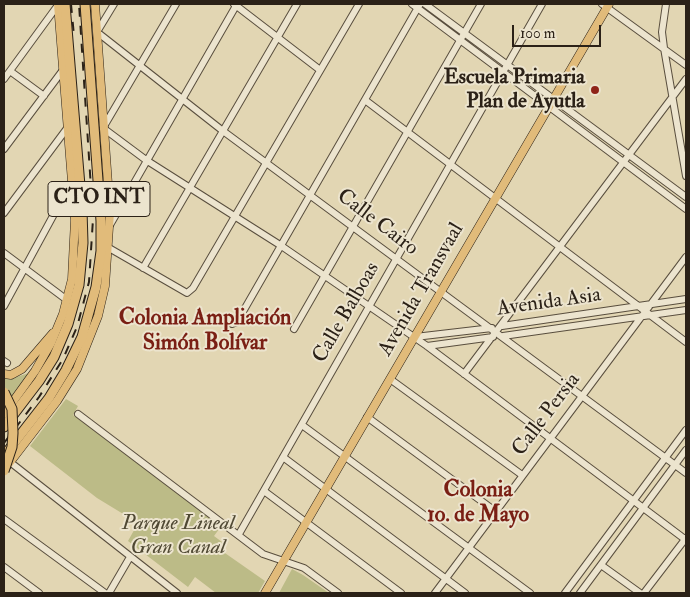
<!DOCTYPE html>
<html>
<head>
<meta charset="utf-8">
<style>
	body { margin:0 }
	#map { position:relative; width:690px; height:597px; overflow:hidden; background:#e2d6b3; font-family:"IM FELL Double Pica",serif }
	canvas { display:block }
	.frame { position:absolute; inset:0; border:5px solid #2b2117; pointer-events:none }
	.scale { position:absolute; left:512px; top:25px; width:89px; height:22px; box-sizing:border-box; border:2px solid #2b2117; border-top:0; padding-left:6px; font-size:15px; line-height:18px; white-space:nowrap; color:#2b2117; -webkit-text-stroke:4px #ece4ce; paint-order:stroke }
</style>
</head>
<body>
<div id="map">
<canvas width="690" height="597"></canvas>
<div class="frame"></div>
<div class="scale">100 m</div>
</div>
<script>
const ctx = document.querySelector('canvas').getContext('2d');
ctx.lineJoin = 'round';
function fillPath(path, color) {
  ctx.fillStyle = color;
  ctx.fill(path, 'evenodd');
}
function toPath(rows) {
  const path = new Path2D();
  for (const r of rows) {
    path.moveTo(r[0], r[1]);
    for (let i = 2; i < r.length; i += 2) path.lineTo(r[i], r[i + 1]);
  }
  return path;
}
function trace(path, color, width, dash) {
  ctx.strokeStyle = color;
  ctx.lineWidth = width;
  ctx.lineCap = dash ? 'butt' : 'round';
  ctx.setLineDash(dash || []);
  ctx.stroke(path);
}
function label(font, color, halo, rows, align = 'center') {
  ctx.font = font + ' "IM FELL Double Pica",serif';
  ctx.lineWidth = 4;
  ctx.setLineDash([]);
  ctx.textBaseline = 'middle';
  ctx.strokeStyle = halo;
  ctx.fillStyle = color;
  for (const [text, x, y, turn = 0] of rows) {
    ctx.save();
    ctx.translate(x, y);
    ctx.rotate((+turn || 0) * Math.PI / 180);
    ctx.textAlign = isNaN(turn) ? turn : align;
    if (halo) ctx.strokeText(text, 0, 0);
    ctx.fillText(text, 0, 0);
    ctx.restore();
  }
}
fillPath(toPath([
	[29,373,6,404,4,403,4,377,16,377],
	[66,399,78,406,73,415,222,525,214,536,226,545,222,551,265,581,258,593,216,593,195,577,188,587,128,541,138,523,97,498,30,446],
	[292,569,303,575,329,593,279,593]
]), '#bcbb87');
const minor = toPath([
	[114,4,97,32,223,131,686,473],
	[176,4,103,128,146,160,280,245,427,346,686,540],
	[234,4,320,70],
	[412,4,686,209],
	[425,4,686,197],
	[602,4,686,65],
	[666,4,662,32,664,48,686,176],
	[10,71,44,96],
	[4,79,58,5],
	[365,100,686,342],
	[4,149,63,70],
	[4,213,68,127],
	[110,225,237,4],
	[109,248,187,293,193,288,359,4],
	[4,253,67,300],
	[143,268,297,4],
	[4,306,72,181],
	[220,317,232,324,237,322,420,4],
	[502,326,686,299],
	[294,329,481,4],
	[503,336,686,310],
	[415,337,492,328],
	[427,346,493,337],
	[4,361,7,363],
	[464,374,686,79],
	[390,379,522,475],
	[78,414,263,554,304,568,338,593],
	[367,417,495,511],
	[302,425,530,593],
	[283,457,465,593],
	[8,465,10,462,177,593],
	[264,491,401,593],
	[4,519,105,593],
	[239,534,542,4],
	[601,565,640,593],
	[4,567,39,593],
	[109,593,130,557],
	[435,593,686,257],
	[565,593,686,430],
	[580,593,686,450],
	[644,593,686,538]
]);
const major = toPath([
	[4,374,11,375,22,369,53,333],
	[4,414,35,371,51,343,63,314,72,279,75,220,58,4],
	[7,466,57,401,77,369,98,316,105,286,110,212,95,4],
	[265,593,609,4]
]);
const highway = toPath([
	[4,427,39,381,54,357,68,324,79,285,83,243,82,210,65,4],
	[4,456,49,398,66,370,82,337,96,287,101,251,101,221,85,4]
]);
trace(minor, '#594e3e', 8);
trace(major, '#2b2117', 9);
trace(highway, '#2b2117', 11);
trace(minor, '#ece4ce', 6);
trace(major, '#e1bb7a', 8);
trace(highway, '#e1bb7a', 9);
trace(toPath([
	[71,4,74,36],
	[4,443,39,397,63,359,77,327,89,282,93,219,79,4]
]), '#2b2117', 2, [9, 9]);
const highwayBridge = toPath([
	[4,392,12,409,13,433,12,447,4,471]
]);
trace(highwayBridge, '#2b2117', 11, []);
trace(highwayBridge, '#e1bb7a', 9);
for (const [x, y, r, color] of [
	[595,90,5,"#8f2418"]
]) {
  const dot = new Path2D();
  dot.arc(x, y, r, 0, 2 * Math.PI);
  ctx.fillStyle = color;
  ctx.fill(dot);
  trace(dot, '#ece4ce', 2);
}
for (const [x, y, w] of [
	[99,199,102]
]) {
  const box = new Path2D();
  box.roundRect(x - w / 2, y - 17.5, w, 35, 4);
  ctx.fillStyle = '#ece4ce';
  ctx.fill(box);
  trace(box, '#2b2117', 1);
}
label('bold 20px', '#2b2117', null, [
	["CTO INT",99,199]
]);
label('bold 21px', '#2b2117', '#ece4ce', [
	["Escuela Primaria",585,78],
	["Plan de Ayutla",585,102]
], 'right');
label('21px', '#2b2117', '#ece4ce', [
	["Calle Cairo",377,223,37],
	["Avenida Transvaal",422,290,-60],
	["Avenida Asia",549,303,-8],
	["Calle Balboas",347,313,-60],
	["Calle Persia",547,415,-53]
]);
label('italic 21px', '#4f4833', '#ece4ce', [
	["Parque Lineal",178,524],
	["Gran Canal",178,548]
]);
label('bold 22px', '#7a1f14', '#ece4ce', [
	["Colonia Ampliación",205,319],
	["Simón Bolívar",205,344],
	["Colonia",478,491],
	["1o. de Mayo",478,516]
]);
</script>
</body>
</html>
